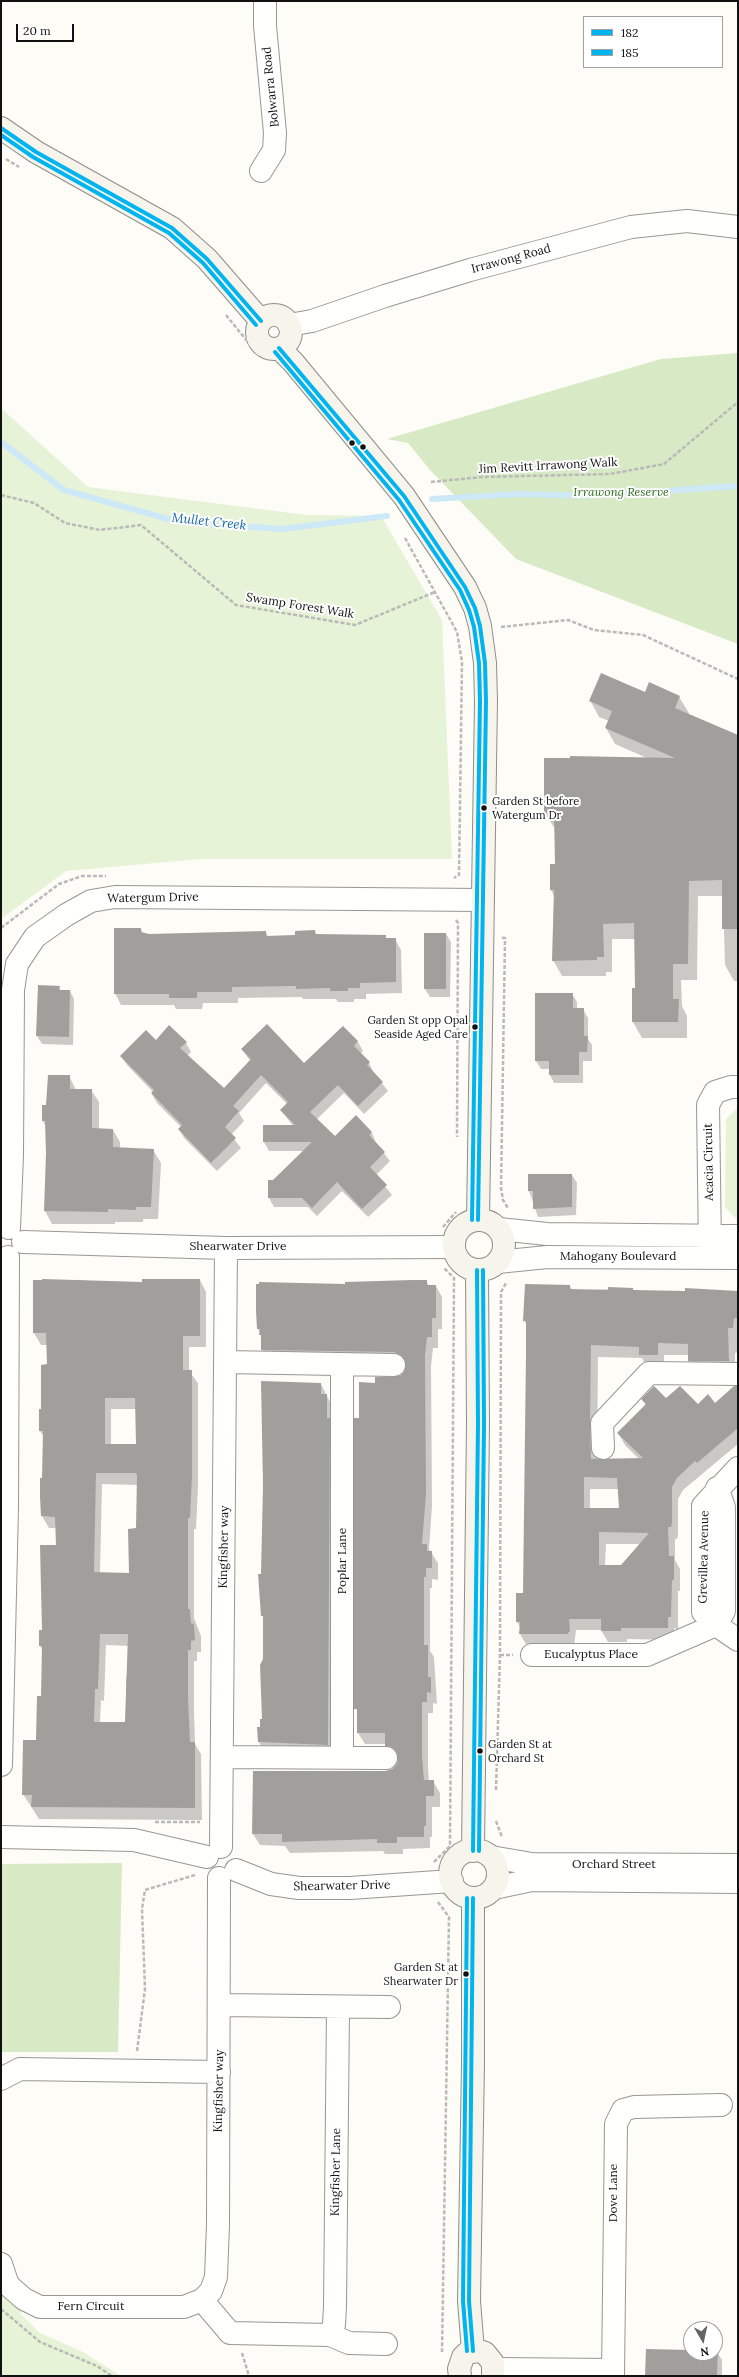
<!DOCTYPE html>
<html>
<head>
<meta charset="utf-8">
<style>
	body { margin:0 }
	#map { position:relative; width:739px; height:2377px; overflow:hidden; background:#fdfcf7; font-family:Lora,serif }
	canvas { display:block }
	.frame { position:absolute; inset:0; border:2px solid #111; pointer-events:none }
	.legend { position:absolute; left:583px; top:16px; width:140px; height:52px; box-sizing:border-box; background:#fff; border:1px solid #a0a0a0; margin:0; padding:5px 7px; list-style:none; font-size:12px; color:#111 }
	.legend li { display:flex; align-items:center; gap:8px; height:20px }
	.legend b { width:20px; border:1px solid #a0a0a0 }
	.north { position:absolute; left:683px; top:2321px; width:40px; height:40px; box-sizing:border-box; background:#fff; border:1px solid #a0a0a0; border-radius:50%; rotate:171deg; font-size:11px; font-weight:700; line-height:16px; text-align:center; color:#111 }
	.north::after { content:''; display:block; margin:auto; width:14px; height:18px; background:#646362; clip-path:polygon(50% 0,100% 100%,50% 72%,0 100%) }
	.scale { position:absolute; left:16px; top:24px; width:58px; height:18px; box-sizing:border-box; border:2px solid #111; border-top:0; padding-left:5px; font-size:12px; line-height:14px; white-space:nowrap; color:#111; -webkit-text-stroke:3px #fff; paint-order:stroke }
</style>
</head>
<body>
<div id="map">
<canvas width="739" height="2377"></canvas>
<div class="frame"></div>
<ul class="legend">
<li><b style="height:5px;background:#00b5ef"></b>182</li>
<li><b style="height:5px;background:#00b5ef"></b>185</li>
</ul>
<div class="north">N</div>
<div class="scale">20 m</div>
</div>
<script>
const ctx = document.querySelector('canvas').getContext('2d');
ctx.lineJoin = 'round';
function fillPath(path, color) {
  ctx.fillStyle = color;
  ctx.fill(path, 'evenodd');
}
function toPath(rows) {
  const path = new Path2D();
  for (const r of rows) {
    if (r.length === 3) {
      path.moveTo(r[0] + r[2], r[1]);
      path.arc(r[0], r[1], r[2], 0, 2 * Math.PI);
      continue;
    }
    path.moveTo(r[0], r[1]);
    for (let i = 2; i < r.length; i += 2) path.lineTo(r[i], r[i + 1]);
  }
  return path;
}
function trace(path, color, width, dash) {
  ctx.strokeStyle = color;
  ctx.lineWidth = width;
  ctx.lineCap = dash ? 'butt' : 'round';
  ctx.setLineDash(dash || []);
  ctx.stroke(path);
}
function label(font, color, halo, rows, align = 'center') {
  ctx.font = font + ' Lora,serif';
  ctx.lineWidth = 4;
  ctx.setLineDash([]);
  ctx.textBaseline = 'middle';
  ctx.strokeStyle = halo;
  ctx.fillStyle = color;
  for (const [text, x, y, turn = 0] of rows) {
    ctx.save();
    ctx.translate(x, y);
    ctx.rotate((+turn || 0) * Math.PI / 180);
    ctx.textAlign = isNaN(turn) ? turn : align;
    if (halo) ctx.strokeText(text, 0, 0);
    ctx.fillText(text, 0, 0);
    ctx.restore();
  }
}
fillPath(toPath([
	[1,408,88,487,307,515,381,516,442,620,452,859,201,859,66,871,1,919],
	[738,1107,738,1221,725,1207,726,1119],
	[1,2284,29,2310,20,2313,40,2333,83,2352,121,2376,1,2376]
]), '#e7f3d7');
fillPath(toPath([
	[738,353,738,644,516,559,431,471,408,443,387,439,661,359],
	[122,1863,118,2052,1,2052,1,1864]
]), '#d8eac5');
fillPath(toPath([
	[645,693,679,697,689,713,688,715,738,736,738,981,734,981,725,965,723,896,698,896,697,980,681,980,682,1006,687,1016,687,1038,642,1038,633,1022,636,989,635,939,612,939,612,972,606,972,606,976,562,976,553,960,554,896,551,890,556,865,555,829,545,813,545,759,649,759,615,744,606,728,609,721,599,717,590,700],
	[141,929,143,934,149,935,266,932,268,937,296,936,315,931,317,935,385,936,387,939,395,939,401,950,402,993,366,994,366,999,354,999,354,1002,338,1002,336,999,303,999,302,997,238,998,238,1003,203,1003,202,1009,176,1009,174,1005,121,1005,115,993],
	[446,934,451,942,450,997,430,997,425,989],
	[59,987,61,991,70,991,74,999,73,1045,42,1044,37,1036],
	[572,994,577,1002,577,1009,583,1009,588,1018,588,1039,592,1045,592,1061,583,1061,583,1083,554,1083,550,1075,550,1069,541,1069,536,1061],
	[343,1027,358,1042,363,1051,360,1054,369,1063,374,1073,388,1091,364,1114,344,1093,317,1119,335,1137,356,1117,372,1133,376,1143,390,1161,376,1175,392,1195,368,1217,342,1191,317,1216,308,1207,274,1207,269,1198,274,1181,304,1151,269,1151,264,1142,264,1126,293,1126,281,1110,287,1104,266,1083,239,1113,244,1121,231,1135,241,1148,217,1171,184,1138,179,1129,181,1127,157,1103,152,1094,153,1092,127,1065,121,1056,156,1041,186,1043,191,1052,187,1056,225,1089,250,1061,242,1049,304,1064],
	[69,1076,76,1090,91,1090,99,1102,99,1129,113,1130,120,1142,120,1149,153,1150,161,1163,158,1219,143,1219,143,1222,115,1222,115,1224,52,1224,45,1211,47,1153,46,1127,43,1121,43,1106,47,1106],
	[572,1175,577,1183,576,1215,538,1217,529,1191],
	[85,1280,86,1282,143,1283,200,1280,206,1292,206,1347,189,1347,189,1371,198,1383,198,1488,196,1529,194,1529,194,1618,201,1636,201,1652,197,1652,197,1661,194,1661,194,1710,195,1744,201,1754,202,1820,39,1819,23,1794,36,1741,42,1697,43,1651,40,1646,57,1546,56,1528,49,1528,42,1516,44,1437,40,1431,40,1410,42,1410,48,1365,47,1345,41,1345,34,1333,34,1281],
	[111,1409,137,1409,137,1445,111,1445],
	[102,1484,137,1485,137,1529,130,1574,100,1573],
	[106,1645,129,1646,130,1678,126,1678,126,1723,100,1723,101,1700,104,1701],
	[426,1281,429,1286,436,1286,442,1297,442,1329,438,1329,438,1348,433,1348,431,1366,432,1506,429,1549,438,1563,438,1580,432,1579,432,1588,430,1588,430,1651,434,1657,437,1704,433,1703,433,1713,428,1713,428,1769,429,1781,433,1781,440,1793,440,1807,432,1807,432,1837,430,1837,430,1848,403,1849,403,1854,385,1854,383,1851,290,1853,285,1846,260,1845,253,1834,393,1769,400,1759,393,1757,386,1744,365,1744,358,1733,358,1713,356,1709,360,1419,376,1384,400,1377,405,1372,407,1365,269,1361,262,1350,262,1338,258,1329,346,1285],
	[570,1286,572,1290,633,1289,634,1291,738,1292,738,1352,735,1353,735,1373,696,1373,689,1361,689,1355,664,1355,664,1366,646,1366,642,1358,598,1357,597,1461,640,1460,625,1445,618,1433,646,1406,643,1400,666,1400,698,1406,715,1404,738,1394,738,1444,683,1490,678,1499,678,1536,677,1539,675,1539,675,1560,680,1569,680,1591,678,1591,678,1629,674,1628,674,1640,627,1639,627,1642,608,1642,601,1630,576,1630,574,1646,527,1646,520,1634,520,1627,517,1622,524,1594,527,1325,524,1321],
	[590,1489,619,1489,620,1509,590,1509],
	[606,1544,640,1544,621,1566,605,1566],
	[321,1384,331,1404,332,1754,264,1751,259,1742,263,1720,264,1659,262,1575],
	[691,2351,691,2353,717,2352,722,2360,722,2376,647,2376]
]), '#0003');
trace(toPath([
	[1,442,64,490,179,522,283,529,387,516],
	[432,499,518,494,587,496,738,486]
]), '#cde8f7', 6);
fillPath(toPath([
	[601,673,645,692,649,682,680,696,675,708,738,735,738,929,722,929,722,880,689,881,688,964,673,964,673,999,679,999,678,1022,632,1022,632,988,635,988,634,923,603,924,604,957,597,957,597,960,552,961,554,890,550,890,550,864,555,864,554,813,544,813,544,758,570,758,570,756,675,758,605,728,612,711,589,701],
	[114,928,141,928,141,932,149,934,266,931,266,936,295,935,295,931,315,930,315,934,386,935,386,938,396,938,396,982,360,983,360,988,348,988,348,991,330,991,330,988,296,989,296,986,232,987,232,992,197,992,197,998,169,998,169,994,114,994],
	[424,933,446,933,446,989,424,989],
	[38,985,60,986,59,990,70,990,69,1037,36,1036],
	[535,993,573,993,573,1008,584,1008,584,1036,588,1036,587,1052,579,1052,579,1075,549,1075,549,1061,535,1061],
	[267,1024,304,1063,343,1026,358,1041,354,1046,370,1062,367,1065,383,1082,358,1106,338,1085,310,1112,335,1136,356,1115,372,1132,369,1135,385,1152,370,1167,387,1185,362,1209,337,1182,312,1208,302,1198,268,1198,268,1180,273,1180,312,1142,263,1142,263,1125,295,1125,280,1110,288,1102,261,1075,233,1106,239,1111,225,1127,236,1138,211,1163,178,1129,182,1125,151,1093,154,1090,120,1056,146,1030,156,1040,169,1025,187,1042,180,1048,224,1088,251,1059,241,1049],
	[48,1075,70,1075,70,1089,92,1089,92,1128,113,1129,113,1147,154,1149,151,1207,136,1207,136,1210,108,1209,108,1212,44,1211,46,1153,45,1121,42,1121,42,1105,46,1105],
	[528,1174,572,1174,572,1207,533,1209,533,1191,528,1191],
	[42,1279,142,1282,142,1279,200,1279,200,1336,183,1336,183,1370,192,1370,192,1476,190,1518,188,1518,188,1609,190,1609,191,1623,194,1624,195,1640,191,1641,191,1650,188,1650,188,1698,190,1742,195,1742,195,1808,31,1807,32,1795,22,1795,23,1740,36,1740,37,1696,41,1696,42,1646,39,1646,39,1630,42,1630,40,1545,56,1545,55,1517,41,1516,40,1497,40,1478,42,1478,43,1431,39,1431,39,1409,41,1409,41,1365,47,1364,46,1333,33,1333,33,1280,42,1280],
	[105,1398,135,1398,136,1444,105,1444],
	[96,1473,136,1473,137,1475,136,1528,128,1529,129,1573,94,1572],
	[100,1634,128,1634,125,1722,94,1722,95,1689,98,1689],
	[412,1280,427,1280,427,1285,436,1285,436,1318,432,1318,432,1337,427,1337,425,1354,426,1494,422,1544,427,1544,427,1551,432,1551,432,1568,426,1568,426,1577,424,1577,424,1645,428,1645,428,1677,431,1677,431,1693,427,1692,427,1702,422,1702,422,1756,424,1780,434,1780,434,1796,426,1796,426,1826,424,1826,424,1837,397,1837,397,1843,377,1843,377,1839,282,1842,282,1834,252,1834,253,1771,385,1771,392,1769,397,1764,398,1758,397,1752,392,1747,385,1746,385,1733,357,1733,357,1709,354,1709,354,1418,359,1418,359,1382,375,1383,375,1377,400,1376,404,1372,406,1365,401,1355,394,1352,261,1350,261,1335,259,1335,260,1329,257,1329,256,1311,256,1284,259,1284,259,1282,345,1284,345,1282],
	[525,1284,570,1285,570,1289,608,1290,608,1287,633,1288,633,1290,685,1291,685,1288,738,1291,738,1318,734,1318,733,1328,728,1328,729,1361,688,1361,688,1344,658,1343,658,1355,639,1355,639,1347,591,1345,590,1424,591,1459,643,1458,617,1433,646,1404,641,1399,654,1386,666,1398,680,1386,698,1404,708,1394,715,1403,734,1386,738,1386,738,1428,697,1463,695,1461,677,1478,672,1487,672,1523,671,1527,668,1527,669,1556,674,1556,674,1580,672,1580,671,1617,668,1617,668,1628,621,1628,621,1631,601,1631,601,1619,569,1619,570,1631,567,1634,519,1634,520,1622,516,1622,516,1593,523,1593,526,1353,526,1321,523,1321],
	[584,1477,617,1478,619,1508,584,1508],
	[599,1532,649,1533,621,1565,599,1565],
	[261,1381,321,1383,321,1394,327,1394,327,1418,330,1418,328,1745,258,1742,257,1727,260,1727,260,1719,262,1719,260,1665,263,1659,263,1616,261,1616,258,1574,261,1574,263,1485],
	[646,2349,691,2350,691,2353,715,2353,715,2351,718,2351,717,2376,645,2376]
]), '#a19f9c');
const street = toPath([
	[261,171,274,150,275,133,265,26,265,1],
	[289,325,312,321,385,296,470,270,631,227,687,221,738,227],
	[9,1228,12,1155,13,990,17,964,35,937,66,915,91,901,115,897,482,900],
	[499,1229,547,1234,738,1236],
	[23,1242,226,1248,454,1247],
	[710,1249,708,1105,715,1092,731,1087,738,1087],
	[498,1262,547,1257,738,1258],
	[226,1362,394,1365],
	[603,1448,602,1423,649,1373,738,1374],
	[738,1468,703,1506,703,1612,716,1625,738,1640],
	[716,1625,724,1611,724,1507,717,1488],
	[532,1655,647,1655,716,1625],
	[222,1757,386,1758],
	[342,1757,342,1365],
	[1,1765,7,1507,8,1257],
	[1,1837,134,1840,207,1857],
	[221,1847,226,1248],
	[491,1857,532,1864,738,1865],
	[236,1870,271,1884,299,1888,350,1888,452,1881],
	[494,1888,532,1880,738,1882],
	[221,2005,389,2007],
	[1,2079,20,2069,219,2072],
	[1,2264,8,2285,24,2299,40,2307,184,2307,202,2300,211,2291,216,2277,218,2225,219,1878],
	[202,2300,230,2333,330,2335,334,2325,335,2306,338,2008],
	[330,2335,349,2343,386,2344],
	[494,2369,613,2370],
	[613,2376,616,2124,623,2110,634,2107,721,2105]
]);
const secondary = toPath([
	[1,128,36,152,172,228,207,259,261,321],
	[274,332,17],
	[279,348,293,362,404,496,465,587,475,608,480,626,485,663,486,701,478,1220],
	[479,1245,25],
	[474,1874,24],
	[473,1851,478,1424,477,1270],
	[473,1898,473,2063,469,2301,473,2351],
	[460,2376,459,2369,463,2357,467,2353,479,2351,485,2353,493,2363,493,2376]
]);
trace(street, '#979795', 24);
trace(secondary, '#8e8d8b', 24);
trace(toPath([
	[6,159,19,167],
	[226,315,260,357],
	[431,482,482,477,610,474,664,464,738,402],
	[1,495,34,503,65,523,100,530,141,525,236,605,355,625,435,592],
	[405,538,457,632,462,662,459,875,454,878],
	[501,627,568,620,594,630,643,635,738,679],
	[456,920,458,923,457,1137],
	[1,928,59,884,82,876,106,876],
	[502,938,505,938,501,1188,503,1200,508,1208],
	[443,1227,456,1212],
	[500,1655,513,1655],
	[496,1790,500,1655,501,1292,506,1283],
	[496,1821,502,1837],
	[155,1822,200,1822],
	[434,1862,450,1846,454,1278,444,1268],
	[438,1902,449,1917,442,2352],
	[137,2051,145,1989,142,1909,145,1890,195,1875],
	[1,2309,40,2342,97,2366,112,2376],
	[242,2353,249,2376]
]), '#b9b9b8', 2.5, [4, 2]);
trace(street, '#fffffe', 22);
trace(secondary, '#f6f4eb', 22);
trace(toPath([
	[1,128,36,152,172,228,207,259,261,321],
	[279,348,404,496,465,587,475,608,480,626,485,663,486,701,478,1220],
	[473,1851,478,1424,477,1270],
	[473,1898,469,2301,473,2351]
]), '#00b5ef', 4);
trace(toPath([
	[1,135,33,157,169,233,203,263,256,325],
	[275,352,399,500,460,590,469,610,474,627,479,663,480,701,472,1220],
	[479,1851,484,1424,483,1270],
	[467,1898,463,2301,467,2351]
]), '#00b5ef', 4);
for (const [x, y, r, color] of [
	[352,443,3.5,"#111"],
	[363,447,3.5,"#111"],
	[484,808,3.5,"#111"],
	[475,1027,3.5,"#111"],
	[480,1751,3.5,"#111"],
	[466,1974,3.5,"#111"]
]) {
  const dot = new Path2D();
  dot.arc(x, y, r, 0, 2 * Math.PI);
  ctx.fillStyle = color;
  ctx.fill(dot);
  trace(dot, '#fff', 1.5);
}
label('11px', '#111', '#fff', [
	["Garden St before",492,802],
	["Watergum Dr",492,816],
	["Garden St opp Opal",468,1021,"right"],
	["Seaside Aged Care",468,1035,"right"],
	["Garden St at",488,1745],
	["Orchard St",488,1759],
	["Garden St at",458,1968,"right"],
	["Shearwater Dr",458,1982,"right"]
], 'left');
label('12px', '#111', '#fff', [
	["Bolwarra Road",271,87,-96],
	["Irrawong Road",511,259,-15],
	["Jim Revitt Irrawong Walk",548,466,-3],
	["Swamp Forest Walk",300,606,9],
	["Watergum Drive",153,898,-1],
	["Acacia Circuit",709,1162,-91],
	["Shearwater Drive",238,1247],
	["Mahogany Boulevard",618,1257],
	["Kingfisher way",224,1547,-89],
	["Grevillea Avenue",704,1557,-89],
	["Poplar Lane",343,1561,-90],
	["Eucalyptus Place",591,1655],
	["Orchard Street",614,1865],
	["Shearwater Drive",342,1886,-1],
	["Kingfisher way",219,2091,-89],
	["Kingfisher Lane",336,2172,-89],
	["Dove Lane",614,2193,-90],
	["Fern Circuit",91,2307]
]);
label('italic 12px', '#2f6b1f', '#fff', [
	["Irrawong Reserve",621,493]
]);
label('italic 13px', '#1768a6', '#fff', [
	["Mullet Creek",209,522,6]
]);
</script>
</body>
</html>
